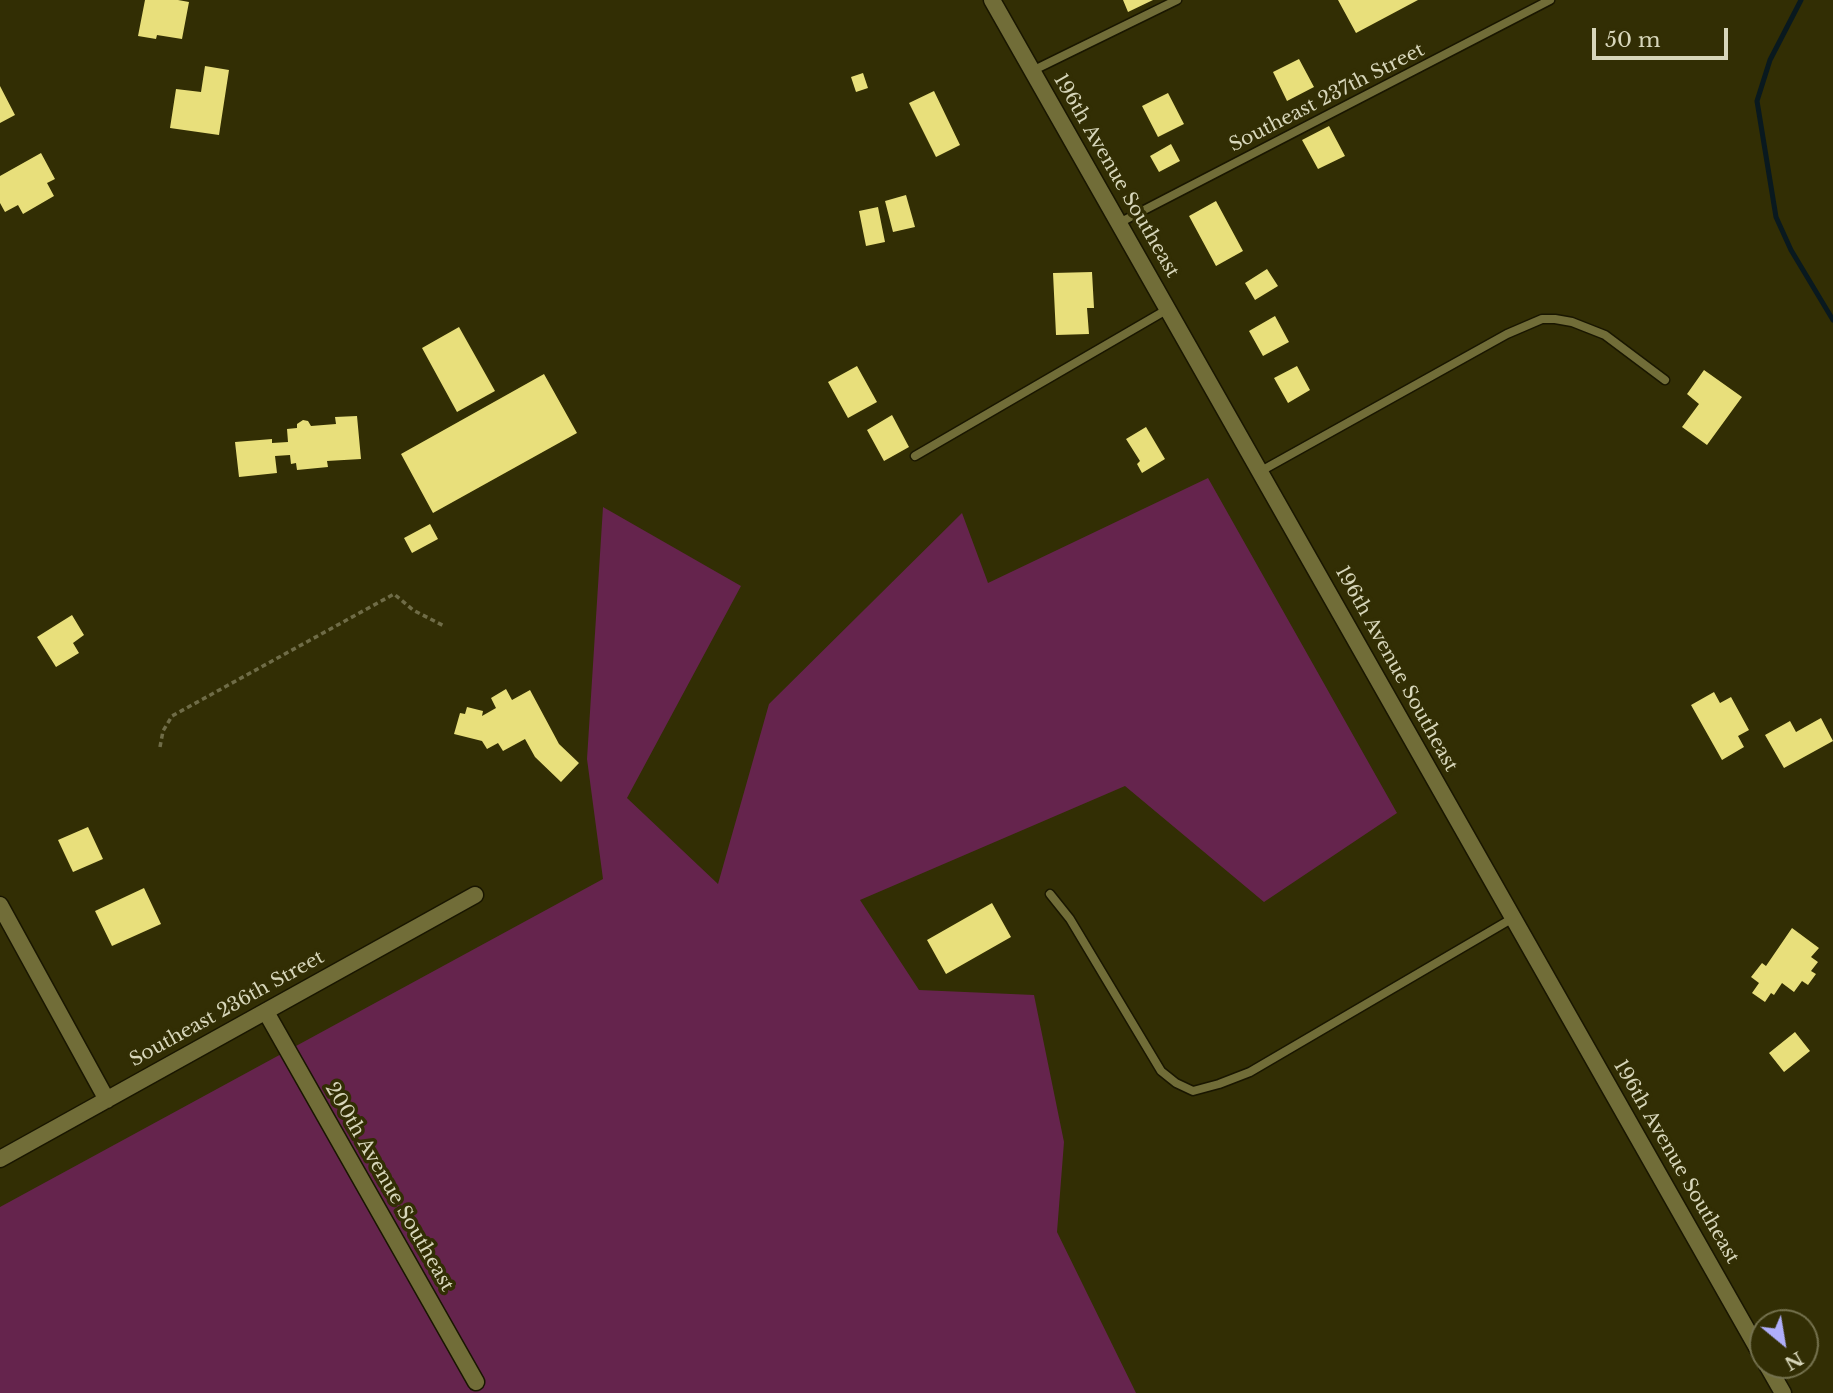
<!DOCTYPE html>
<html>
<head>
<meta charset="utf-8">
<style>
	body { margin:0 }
	#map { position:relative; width:1833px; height:1393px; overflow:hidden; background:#322e04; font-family:"Libre Baskerville",serif }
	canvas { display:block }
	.north { position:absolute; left:1749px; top:1309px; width:70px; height:70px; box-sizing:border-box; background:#322e04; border:2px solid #74714d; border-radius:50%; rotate:150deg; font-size:19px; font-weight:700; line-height:28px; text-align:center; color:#d7d6ba }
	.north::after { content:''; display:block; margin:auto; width:24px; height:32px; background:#afaefa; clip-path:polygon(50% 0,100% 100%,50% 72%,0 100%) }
	.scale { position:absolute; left:1592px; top:28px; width:136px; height:32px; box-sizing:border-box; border:4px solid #d7d6ba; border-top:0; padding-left:9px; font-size:21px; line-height:24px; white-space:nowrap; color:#d7d6ba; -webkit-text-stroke:5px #322e04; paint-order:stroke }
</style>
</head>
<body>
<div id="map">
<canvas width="1833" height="1393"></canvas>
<div class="north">N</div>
<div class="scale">50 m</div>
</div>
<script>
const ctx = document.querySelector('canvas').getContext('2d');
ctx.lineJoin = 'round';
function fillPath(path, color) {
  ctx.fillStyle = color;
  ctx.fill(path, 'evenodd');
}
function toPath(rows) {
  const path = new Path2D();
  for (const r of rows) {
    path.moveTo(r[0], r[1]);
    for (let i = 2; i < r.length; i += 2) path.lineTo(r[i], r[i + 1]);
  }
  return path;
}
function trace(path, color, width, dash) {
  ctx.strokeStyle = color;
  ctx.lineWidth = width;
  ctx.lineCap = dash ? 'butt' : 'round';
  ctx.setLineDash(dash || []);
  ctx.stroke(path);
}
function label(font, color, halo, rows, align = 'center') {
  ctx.font = font + ' "Libre Baskerville",serif';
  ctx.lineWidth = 7;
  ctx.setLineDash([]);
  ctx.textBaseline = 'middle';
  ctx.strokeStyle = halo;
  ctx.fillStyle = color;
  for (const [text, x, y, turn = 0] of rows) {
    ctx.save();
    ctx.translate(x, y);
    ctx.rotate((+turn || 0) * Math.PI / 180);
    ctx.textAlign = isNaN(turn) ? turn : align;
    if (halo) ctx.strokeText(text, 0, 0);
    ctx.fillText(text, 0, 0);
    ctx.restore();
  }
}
fillPath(toPath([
	[1208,478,1397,813,1264,902,1125,786,860,900,919,990,1034,995,1064,1142,1057,1232,1136,1393,0,1393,0,1207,603,879,587,759,603,507,741,586,627,798,718,884,769,704,962,513,988,583]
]), '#65244d');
trace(toPath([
	[1801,0,1770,60,1757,101,1776,217,1791,250,1833,320]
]), '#09191f', 5);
fillPath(toPath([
	[145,0,178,0,189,2,182,39,157,35,156,39,138,36],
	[1123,0,1153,0,1128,12],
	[1338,0,1418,0,1356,33],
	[1299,59,1314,87,1287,101,1273,72],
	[205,66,229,70,219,135,170,128,176,89,201,92],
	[863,73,868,88,856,92,851,77],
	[0,86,15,115,0,123],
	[934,91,960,145,936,157,909,103],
	[1168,93,1184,124,1158,137,1142,106],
	[1329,126,1345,156,1318,169,1302,140],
	[1171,144,1180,161,1159,172,1150,156],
	[41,153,55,179,47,183,54,196,23,214,18,205,5,212,0,203,0,176],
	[906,195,915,227,893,232,885,201],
	[1216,201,1243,251,1216,266,1189,216],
	[878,207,885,242,866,246,859,211],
	[1267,269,1278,286,1255,300,1245,283],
	[1092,272,1094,308,1087,308,1089,334,1056,335,1053,273],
	[1275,316,1289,342,1263,356,1249,331],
	[459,327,495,391,457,412,422,348],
	[857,366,877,402,848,418,828,382],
	[1297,366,1310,390,1288,403,1274,378],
	[1704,370,1742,397,1707,445,1682,427,1699,404,1687,394],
	[544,374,577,433,433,513,401,454],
	[892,415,909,447,884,461,867,430],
	[357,416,361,459,327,461,328,467,297,470,296,463,291,464,290,455,275,456,277,473,239,477,235,442,272,439,272,443,288,442,287,429,297,428,297,424,303,420,308,421,311,426,336,424,335,417],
	[1146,427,1165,459,1142,473,1137,464,1140,461,1126,439],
	[430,524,438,539,412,553,404,538],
	[72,615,84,635,73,643,79,653,56,667,37,637],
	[506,689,512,700,530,690,559,744,579,763,561,782,535,757,525,739,503,751,498,743,487,749,482,741,454,734,460,713,465,714,467,707,483,711,482,716,496,708,491,698],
	[1714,692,1720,703,1731,697,1749,730,1738,736,1744,747,1722,760,1691,705],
	[1821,718,1833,741,1784,768,1765,735,1790,721,1796,732],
	[88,827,103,859,73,872,58,840],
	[144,888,161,924,112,946,95,911],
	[992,903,1011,937,946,974,927,940],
	[1792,928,1819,948,1811,957,1818,962,1811,971,1816,974,1808,985,1802,981,1794,992,1782,983,1774,995,1771,993,1765,1002,1752,993,1759,983,1751,977,1762,963,1766,966],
	[1795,1032,1810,1051,1784,1072,1769,1053]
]), '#e8df7b');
const lane = toPath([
	[1032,71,1177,0],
	[1119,223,1550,0],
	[915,456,1168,309],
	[1261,471,1507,334,1542,319,1555,319,1572,322,1605,335,1665,380],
	[1050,894,1070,919,1161,1071,1176,1083,1193,1091,1219,1084,1250,1072,1513,918]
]);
const street = toPath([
	[992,0,1763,1358],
	[0,905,107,1100],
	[266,1012,476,1382],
	[0,1159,475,895],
	[1767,1365,1783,1393]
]);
trace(lane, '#191600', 11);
trace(street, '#191600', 19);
trace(toPath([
	[160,747,163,731,172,716,394,594,413,610,444,626]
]), '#6f6c47', 3.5, [5, 3.5]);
trace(lane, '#716d38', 8);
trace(street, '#716d38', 16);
label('19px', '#d7d6ba', '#322e04', [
	["Southeast 237th Street",1327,98,-27],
	["196th Avenue Southeast",1116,176,60],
	["196th Avenue Southeast",1396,669,61],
	["Southeast 236th Street",227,1009,-29],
	["196th Avenue Southeast",1676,1162,60],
	["200th Avenue Southeast",389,1187,60]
]);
</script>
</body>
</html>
